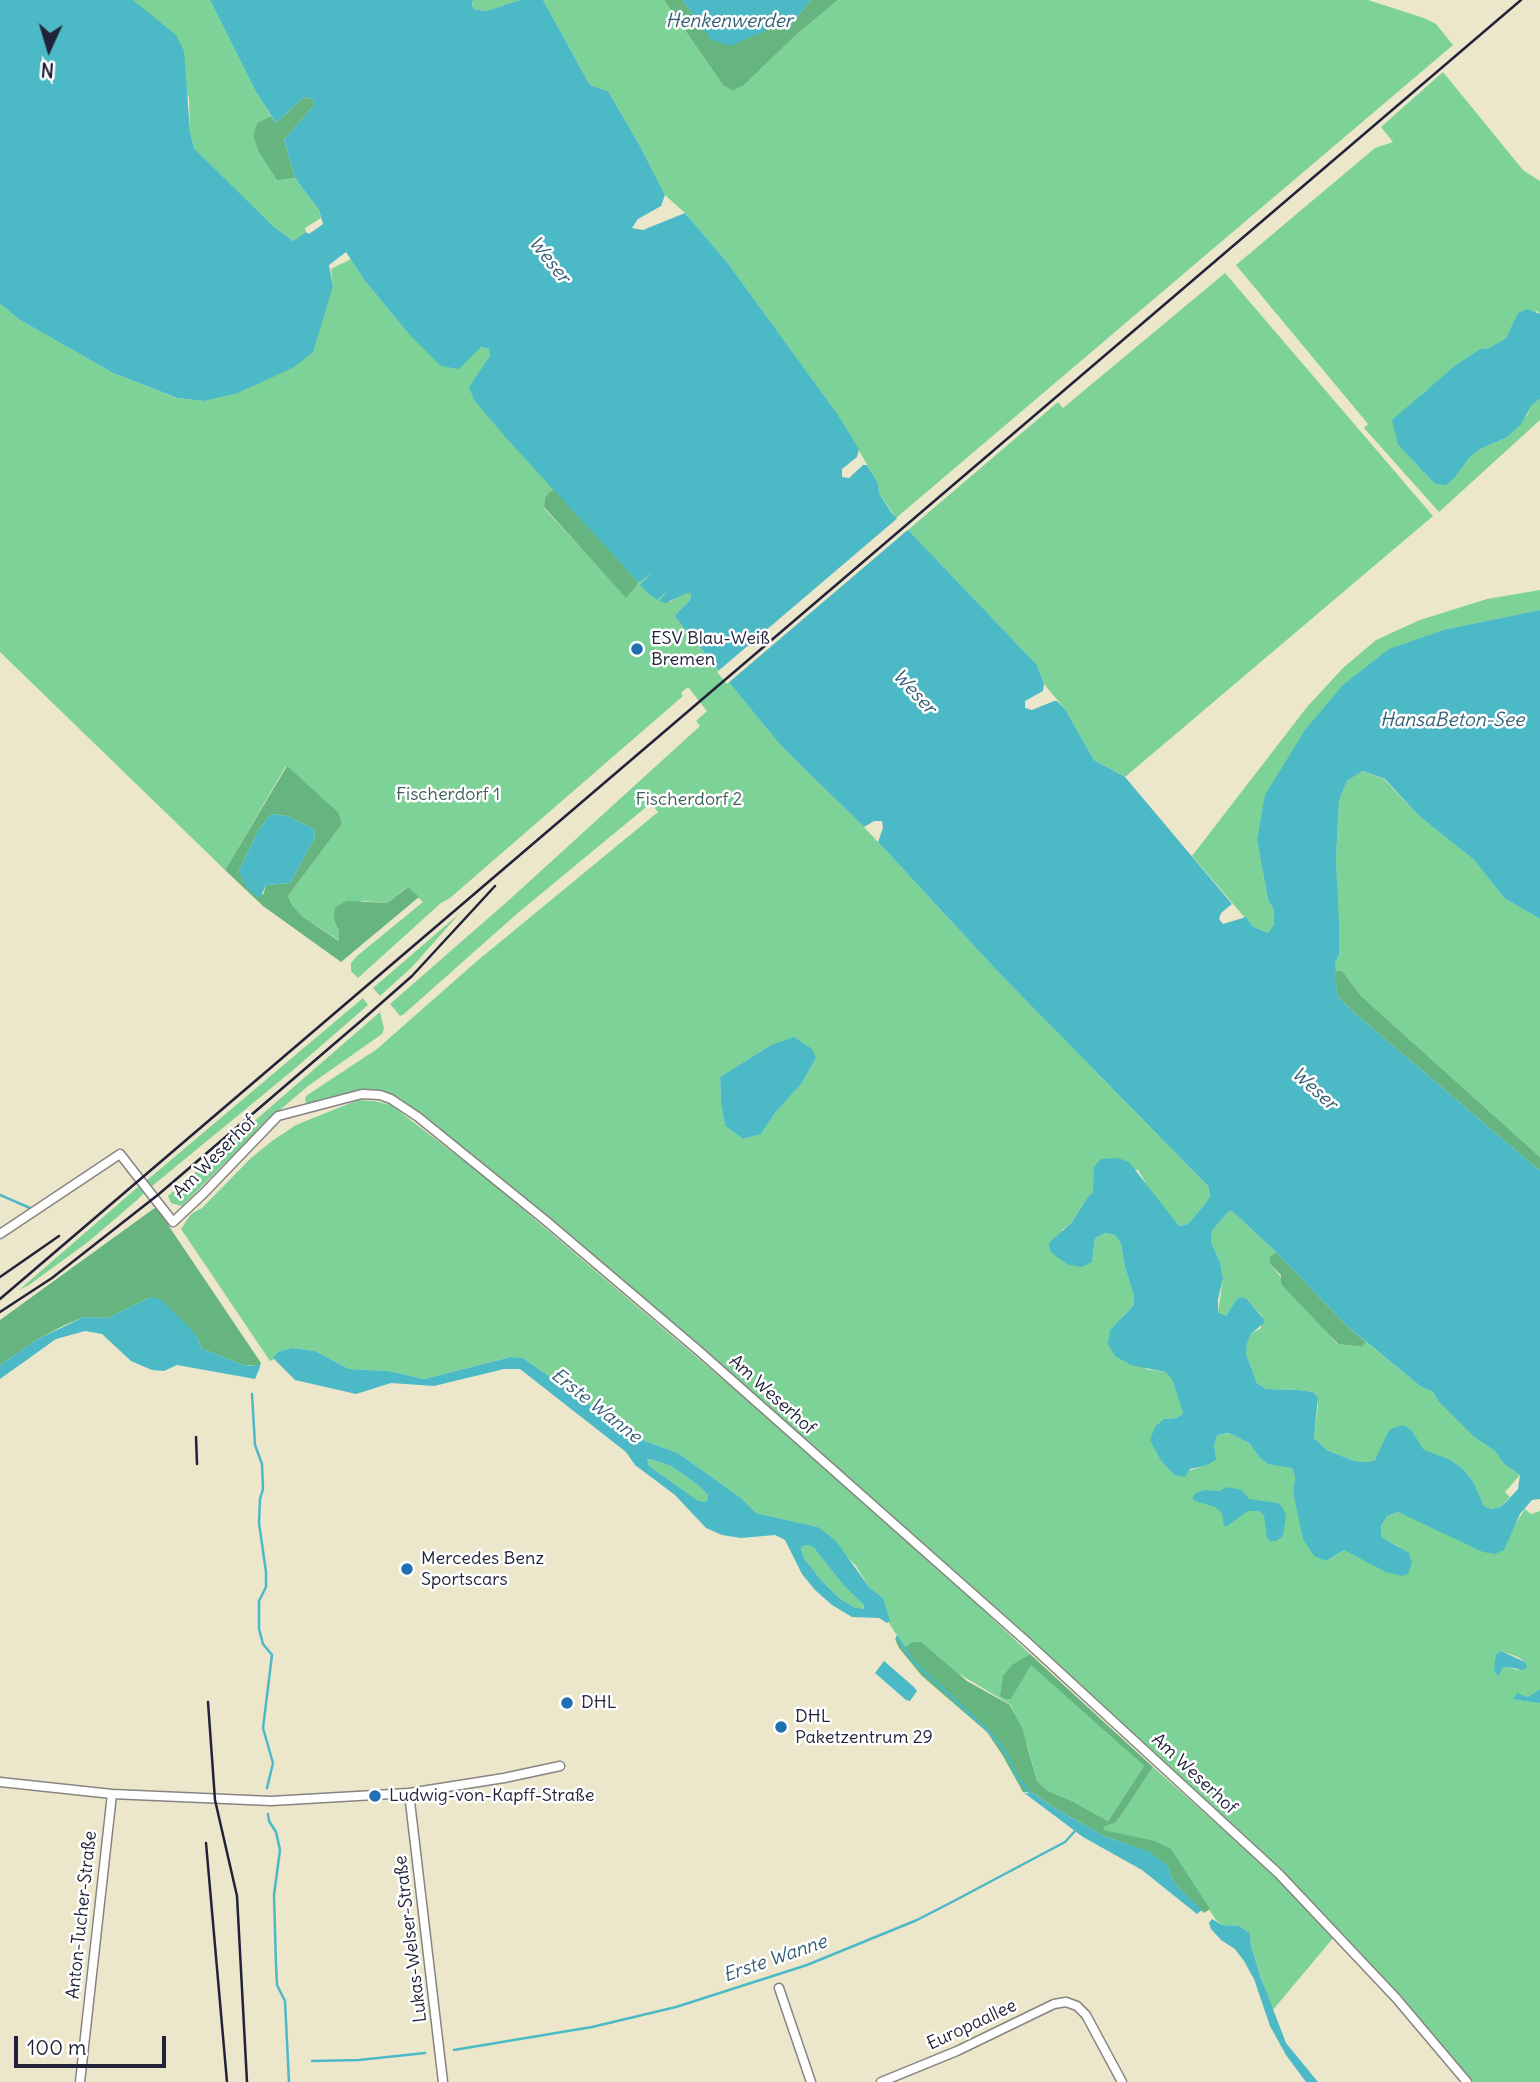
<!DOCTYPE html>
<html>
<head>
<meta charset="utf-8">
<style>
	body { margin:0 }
	#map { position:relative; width:1540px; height:2082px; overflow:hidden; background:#ece6ca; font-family:Delius,sans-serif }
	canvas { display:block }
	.north { position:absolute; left:14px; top:14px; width:70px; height:70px; -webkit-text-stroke:5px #fff; paint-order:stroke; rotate:184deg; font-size:19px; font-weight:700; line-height:28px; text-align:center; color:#22223b }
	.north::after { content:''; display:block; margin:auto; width:24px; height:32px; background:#22223b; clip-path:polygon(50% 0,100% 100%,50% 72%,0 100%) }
	.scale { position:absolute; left:14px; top:2036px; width:152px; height:32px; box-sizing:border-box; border:4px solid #22223b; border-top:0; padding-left:9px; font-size:21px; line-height:24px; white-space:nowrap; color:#22223b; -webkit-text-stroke:5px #fff; paint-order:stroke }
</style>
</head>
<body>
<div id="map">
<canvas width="1540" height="2082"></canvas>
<div class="north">N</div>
<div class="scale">100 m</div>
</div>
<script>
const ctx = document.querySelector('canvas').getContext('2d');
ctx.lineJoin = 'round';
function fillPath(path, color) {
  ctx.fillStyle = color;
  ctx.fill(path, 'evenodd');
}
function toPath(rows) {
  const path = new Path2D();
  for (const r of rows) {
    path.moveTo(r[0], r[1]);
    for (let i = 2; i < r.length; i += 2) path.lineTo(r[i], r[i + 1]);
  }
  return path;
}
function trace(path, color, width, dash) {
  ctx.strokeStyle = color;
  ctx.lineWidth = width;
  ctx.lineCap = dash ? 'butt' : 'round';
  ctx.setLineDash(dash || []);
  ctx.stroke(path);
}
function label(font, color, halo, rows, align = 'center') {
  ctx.font = font + ' Delius,sans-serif';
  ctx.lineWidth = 5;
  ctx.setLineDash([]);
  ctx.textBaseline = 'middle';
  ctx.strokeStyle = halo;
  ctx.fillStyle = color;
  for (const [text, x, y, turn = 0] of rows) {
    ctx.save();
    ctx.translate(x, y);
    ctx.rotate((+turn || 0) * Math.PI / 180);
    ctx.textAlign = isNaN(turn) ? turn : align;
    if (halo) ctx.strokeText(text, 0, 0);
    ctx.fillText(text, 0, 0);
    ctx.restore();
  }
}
fillPath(toPath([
	[133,0,210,0,256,92,271,116,257,123,253,135,277,179,295,178,319,210,321,218,305,228,306,232,293,241,273,226,194,148,190,132,189,98,151,16],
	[474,0,520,0,486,11,473,9,472,1],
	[543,0,664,0,723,85,732,91,743,86,797,34,838,0,1368,0,1424,18,1436,24,1453,45,896,518,879,493,878,483,839,417,727,262,685,213,665,195,639,144,608,91,590,85],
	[1443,72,1523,170,1540,181,1540,314,1537,311,1511,328,1506,338,1489,348,1480,349,1457,364,1440,381,1424,392,1412,404,1398,445,1435,484,1456,476,1470,457,1480,449,1506,438,1527,415,1532,405,1540,399,1540,420,1439,512,1364,428,1368,424,1236,265,1375,148,1393,142,1381,127],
	[351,259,365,281,407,332,489,349,490,356,474,400,555,489,549,492,545,498,544,508,626,597,652,570,653,571,645,589,656,599,669,587,670,602,687,592,691,594,690,600,676,614,676,618,782,747,864,827,1001,975,1208,1186,1210,1196,1205,1204,1188,1224,1179,1226,1153,1195,1138,1170,1094,1167,1094,1192,1087,1198,1072,1222,1061,1231,1092,1261,1095,1238,1106,1233,1115,1235,1121,1244,1125,1267,1134,1296,1134,1305,1110,1330,1146,1369,1165,1372,1172,1378,1183,1413,1177,1418,1164,1419,1151,1440,1161,1461,1174,1475,1205,1466,1217,1435,1230,1433,1249,1443,1260,1458,1268,1463,1292,1468,1295,1478,1293,1492,1299,1514,1326,1561,1344,1550,1353,1553,1400,1547,1381,1538,1381,1526,1387,1516,1398,1512,1419,1521,1504,1550,1509,1534,1525,1509,1531,1514,1540,1511,1540,1689,1528,1697,1517,1693,1540,1703,1540,2082,1470,2082,1427,2028,1373,1968,1280,1869,702,1349,548,1217,419,1114,367,1091,350,1093,308,1106,305,1100,306,1096,377,1049,477,961,658,812,651,803,519,912,404,1014,400,1016,390,1004,509,900,700,726,696,721,707,711,688,687,681,693,683,696,450,898,441,903,358,978,351,971,351,963,357,956,423,902,407,887,387,903,362,901,334,920,339,931,340,941,303,917,292,905,288,896,342,824,339,813,286,766,225,870,0,652,0,304,20,320,113,373,176,398,204,401,235,394,333,286,331,269],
	[771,1045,816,1058,802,1083,775,1113,761,1134,743,1139,725,1126,721,1104,720,1077],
	[1501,1651,1518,1657,1525,1662,1518,1670,1507,1667,1494,1671,1496,1654],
	[1225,273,1433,516,1125,777,1094,760,1065,709,1044,684,1037,665,908,530,1058,402,1063,408],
	[1540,590,1540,610,1447,629,1266,795,1257,840,1268,900,1274,910,1274,924,1268,933,1252,926,1192,856,1307,707,1343,668,1376,640,1420,620,1487,599],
	[1361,771,1384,779,1419,816,1474,860,1504,898,1540,919,1540,1157,1361,996,1343,972,1338,970,1335,972,1334,962,1339,955,1336,860,1339,801,1347,781],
	[459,914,412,967,380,996,373,988],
	[363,998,368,1005,292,1071,151,1187,146,1181],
	[380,1012,384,1029,382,1034,308,1086,266,1122,182,1206,171,1203,168,1196],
	[358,1100,374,1101,391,1105,485,1177,774,1423,956,1584,1030,1654,1013,1664,1011,1699,1031,1664,1144,1766,1108,1821,1072,1801,1048,1791,1037,1781,1028,1748,1011,1705,956,1672,905,1648,889,1623,883,1598,869,1587,856,1566,818,1527,756,1513,741,1498,678,1453,637,1438,523,1358,511,1357,424,1379,389,1371,349,1369,315,1351,292,1348,278,1352,274,1359,270,1361,181,1229,191,1214,202,1208,251,1158,272,1141,296,1125],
	[139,1186,145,1192,136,1201,88,1242,29,1285,19,1290],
	[1232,1211,1276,1252,1270,1257,1270,1264,1337,1344,1361,1347,1366,1342,1420,1386,1433,1392,1438,1401,1474,1437,1495,1451,1504,1464,1520,1475,1505,1492,1510,1497,1500,1507,1491,1509,1484,1506,1473,1481,1463,1469,1451,1460,1424,1451,1417,1441,1382,1448,1375,1460,1367,1462,1354,1461,1327,1450,1314,1438,1318,1405,1317,1396,1313,1392,1299,1390,1266,1389,1257,1383,1246,1354,1246,1343,1251,1334,1261,1328,1262,1316,1248,1300,1236,1300,1226,1316,1218,1312,1223,1279,1220,1262,1211,1242,1212,1231,1228,1212],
	[650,1459,671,1466,698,1485,708,1495,708,1499,705,1502,697,1500,649,1466,647,1460],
	[808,1545,814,1548,844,1586,864,1605,862,1609,853,1607,838,1597,821,1580,804,1558,801,1549,803,1546],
	[1153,1767,1273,1874,1334,1937,1272,2011,1251,1946,1250,1933,1239,1926,1222,1925,1216,1920,1193,1884,1102,1830,1105,1826,1115,1823,1122,1814]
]), '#7dd397');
fillPath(toPath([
	[664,0,682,0,712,39,772,27,797,17,811,0,838,0,797,34,743,86,732,91,723,85],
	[304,97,313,99,314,105,284,140,295,178,277,180,259,152,253,135,257,123,271,116,276,123],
	[555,489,639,583,626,598,544,507,545,498,549,492],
	[287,766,339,813,342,824,288,896,292,905,303,917,339,941,339,931,334,920,335,907,347,901,387,903,408,887,419,897,341,962,263,906,225,870],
	[271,814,287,816,314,829,315,837,290,883,266,885,263,895,239,871,258,831],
	[1338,970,1343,972,1361,996,1540,1157,1540,1171,1351,1010,1337,996,1335,972],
	[156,1207,261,1363,260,1366,243,1365,201,1348,198,1338,151,1297,108,1318,84,1317,65,1325,38,1339,0,1365,0,1320],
	[1276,1252,1347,1326,1366,1342,1362,1347,1338,1344,1281,1284,1281,1275,1270,1264,1270,1257],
	[898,1637,905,1648,912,1642,921,1642,967,1681,1010,1705,1022,1728,1037,1781,1048,1791,1072,1801,1108,1821,1144,1766,1031,1665,1011,1699,1005,1699,1000,1696,1003,1676,1013,1664,1030,1654,1153,1767,1122,1814,1115,1823,1105,1826,1103,1830,1155,1841,1171,1849,1210,1909,1204,1913,1179,1888,1171,1877,1168,1866,1148,1851,1106,1837,1051,1806,1032,1792,1023,1792,1003,1756,987,1732,922,1676,899,1648,895,1639]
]), '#66b580');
fillPath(toPath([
	[0,0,133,0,176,35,184,51,190,132,194,148,273,226,293,241,306,232,309,234,323,224,319,210,295,178,284,140,314,105,313,99,304,97,276,123,256,92,210,0,474,0,472,2,473,9,486,11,520,0,543,0,590,85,608,91,639,144,665,195,661,206,638,219,632,228,643,230,685,213,727,262,838,415,859,449,857,457,842,469,842,477,849,478,863,465,867,465,878,483,879,493,891,512,1037,665,1044,684,1043,691,1025,701,1025,708,1032,710,1054,701,1057,701,1065,709,1094,760,1125,777,1232,904,1221,913,1219,919,1223,924,1246,917,1252,926,1268,933,1274,924,1274,910,1268,900,1257,840,1265,795,1305,730,1343,685,1389,649,1447,629,1540,610,1540,919,1504,898,1474,860,1419,816,1385,779,1362,771,1347,781,1339,801,1336,860,1339,921,1339,955,1335,962,1337,996,1351,1010,1540,1171,1540,1499,1532,1500,1520,1514,1504,1550,1495,1554,1483,1552,1398,1512,1387,1516,1381,1526,1381,1537,1409,1553,1412,1563,1408,1574,1402,1576,1386,1572,1344,1550,1326,1561,1314,1556,1303,1539,1293,1492,1295,1478,1292,1468,1268,1464,1260,1458,1249,1443,1229,1433,1217,1435,1214,1445,1216,1460,1205,1466,1190,1469,1185,1477,1174,1475,1161,1461,1150,1440,1155,1427,1164,1419,1177,1418,1183,1413,1172,1379,1165,1372,1131,1365,1115,1356,1108,1344,1110,1330,1134,1305,1134,1296,1125,1267,1121,1244,1115,1235,1106,1233,1095,1238,1092,1262,1082,1267,1069,1265,1058,1258,1050,1251,1049,1243,1072,1222,1087,1198,1093,1192,1094,1167,1101,1159,1118,1158,1129,1162,1179,1226,1188,1224,1205,1204,1210,1196,1208,1186,1001,975,878,842,883,828,882,821,874,821,864,827,782,747,676,618,676,614,690,600,691,594,687,593,666,603,659,601,670,588,657,600,649,594,640,585,653,571,639,583,508,440,474,400,469,387,490,356,489,349,481,347,459,369,441,366,407,332,365,281,346,252,329,265,333,286,313,352,294,367,273,377,235,394,204,401,177,398,113,373,20,320,0,304],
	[1232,1211,1276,1252,1347,1326,1420,1386,1433,1392,1438,1401,1474,1437,1495,1451,1504,1464,1520,1475,1518,1489,1506,1502,1500,1507,1491,1509,1484,1506,1473,1481,1463,1469,1451,1460,1424,1450,1411,1430,1403,1425,1393,1428,1388,1432,1375,1460,1367,1462,1354,1461,1327,1450,1314,1438,1318,1397,1313,1392,1299,1390,1266,1389,1257,1383,1246,1354,1247,1343,1251,1334,1265,1322,1262,1317,1248,1300,1242,1297,1236,1300,1226,1316,1218,1312,1218,1299,1223,1279,1220,1262,1211,1242,1212,1231,1228,1212],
	[682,0,811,0,797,17,730,46,712,40],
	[1527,309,1540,314,1540,399,1532,405,1521,424,1506,438,1480,449,1470,457,1456,476,1446,485,1435,484,1398,445,1392,420,1457,364,1480,349,1489,348,1506,338,1518,313],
	[271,814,287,816,314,829,315,837,290,883,266,885,260,898,247,888,239,871,258,831],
	[794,1037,812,1049,816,1058,802,1083,775,1113,761,1134,743,1139,725,1126,721,1104,720,1077,771,1045],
	[151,1297,160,1299,189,1327,198,1338,201,1348,243,1365,253,1366,259,1364,260,1367,255,1379,177,1365,164,1371,152,1370,131,1361,102,1334,85,1331,56,1339,0,1379,0,1365,38,1339,84,1317,108,1318],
	[292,1348,315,1351,349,1369,389,1371,424,1379,511,1357,523,1358,637,1438,678,1453,741,1498,756,1513,818,1527,836,1541,869,1587,883,1598,890,1621,887,1623,879,1618,852,1617,832,1605,815,1590,802,1574,785,1540,775,1535,741,1538,722,1535,706,1528,675,1495,635,1465,626,1452,520,1369,504,1369,434,1386,391,1383,356,1394,295,1380,273,1358,278,1352],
	[650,1459,671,1466,698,1485,708,1495,708,1499,705,1502,697,1500,649,1466,647,1460],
	[808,1545,814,1548,844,1586,864,1605,863,1609,853,1607,838,1597,821,1580,804,1558,801,1549,803,1546],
	[1226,1487,1242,1490,1249,1499,1278,1503,1283,1508,1286,1516,1283,1536,1276,1541,1270,1541,1267,1538,1264,1515,1259,1511,1248,1511,1227,1526,1224,1526,1222,1513,1215,1507,1195,1501,1192,1498,1196,1493,1204,1490,1220,1491],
	[1501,1651,1525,1662,1527,1667,1524,1670,1507,1667,1503,1668,1498,1676,1494,1671,1495,1660,1496,1654],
	[884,1661,914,1687,917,1691,910,1701,906,1700,875,1673],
	[1540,1689,1540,1703,1513,1699,1517,1693,1528,1697],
	[1023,1792,1029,1794,1032,1792,1051,1806,1106,1837,1148,1851,1168,1866,1171,1877,1179,1888,1202,1910,1197,1914,1142,1870,1083,1837],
	[1212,1919,1222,1925,1239,1926,1250,1933,1251,1946,1261,1978,1286,2043,1318,2082,1306,2082,1286,2055,1270,2026,1254,1979,1244,1961,1235,1949,1221,1940,1211,1929,1209,1923]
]), '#4cb9c7');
fillPath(toPath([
	[900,516,910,528,727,684,717,672]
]), '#ece6ca');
trace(toPath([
	[0,1195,30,1208],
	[252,1394,255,1445,262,1464,263,1489,260,1499,259,1523,266,1572,266,1587,259,1601,259,1629,263,1644,272,1655,263,1728,273,1763,267,1788],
	[897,1637,913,1661,988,1731,1006,1752,1016,1775,1032,1796],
	[268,1814,269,1821,276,1832,280,1850,274,1895,276,1965,277,1985,285,2001,289,2082],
	[454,2050,592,2027,676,2007,807,1965,917,1920,952,1902,1065,1842,1075,1831],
	[312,2061,359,2060,425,2053]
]), '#4cb9c7', 2.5);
const street = toPath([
	[0,1234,120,1154,173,1222,204,1193,278,1116,362,1094,380,1095,391,1099,418,1117,545,1220,699,1351,1026,1641,1279,1874,1396,1998,1467,2082],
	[0,1782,112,1794,271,1801,409,1793,504,1778,560,1766],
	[409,1793,443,2082],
	[779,1988,811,2082],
	[80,2082,112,1794],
	[881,2082,957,2051,1054,2004,1066,2002,1077,2006,1086,2015,1122,2082]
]);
trace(street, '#878482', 11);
trace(street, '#fff', 8);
trace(toPath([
	[0,1277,59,1236],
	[0,1299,1521,0],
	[0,1312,52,1278,159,1194,362,1020,412,976,495,886],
	[196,1437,197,1464],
	[208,1702,215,1800,237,1896,247,2082],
	[206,1843,227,2082]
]), '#22223b', 2.5);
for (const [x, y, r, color] of [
	[637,649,7,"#1f6fb2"],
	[407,1569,7,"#1f6fb2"],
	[567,1703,7,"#1f6fb2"],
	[781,1727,7,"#1f6fb2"],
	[375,1796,7,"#1f6fb2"]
]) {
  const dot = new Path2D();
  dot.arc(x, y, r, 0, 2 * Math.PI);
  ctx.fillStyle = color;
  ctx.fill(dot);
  trace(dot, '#fff', 2.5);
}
label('18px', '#22223b', '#fff', [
	["ESV Blau-Weiß",651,639],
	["Bremen",651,660],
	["Mercedes Benz",421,1559],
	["Sportscars",421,1580],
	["DHL",581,1703],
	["DHL",795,1717],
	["Paketzentrum 29",795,1738],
	["Ludwig-von-Kapff-Straße",389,1796]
], 'left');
label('18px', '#42605b', '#fff', [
	["Fischerdorf 1",448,795],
	["Fischerdorf 2",689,800]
]);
label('18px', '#22223b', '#fff', [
	["Am Weserhof",215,1157,-45],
	["Am Weserhof",772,1395,42],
	["Am Weserhof",1194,1774,43],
	["Anton-Tucher-Straße",82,1915,-84],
	["Lukas-Welser-Straße",411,1939,-97],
	["Europaallee",972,2025,-25]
]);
label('italic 19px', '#335e73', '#fff', [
	["Henkenwerder",729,22],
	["Weser",549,260,51],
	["Weser",914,692,47],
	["HansaBeton-See",1452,721],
	["Weser",1314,1089,42],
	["Erste Wanne",596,1406,38],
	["Erste Wanne",775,1959,-19]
]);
</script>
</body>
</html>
